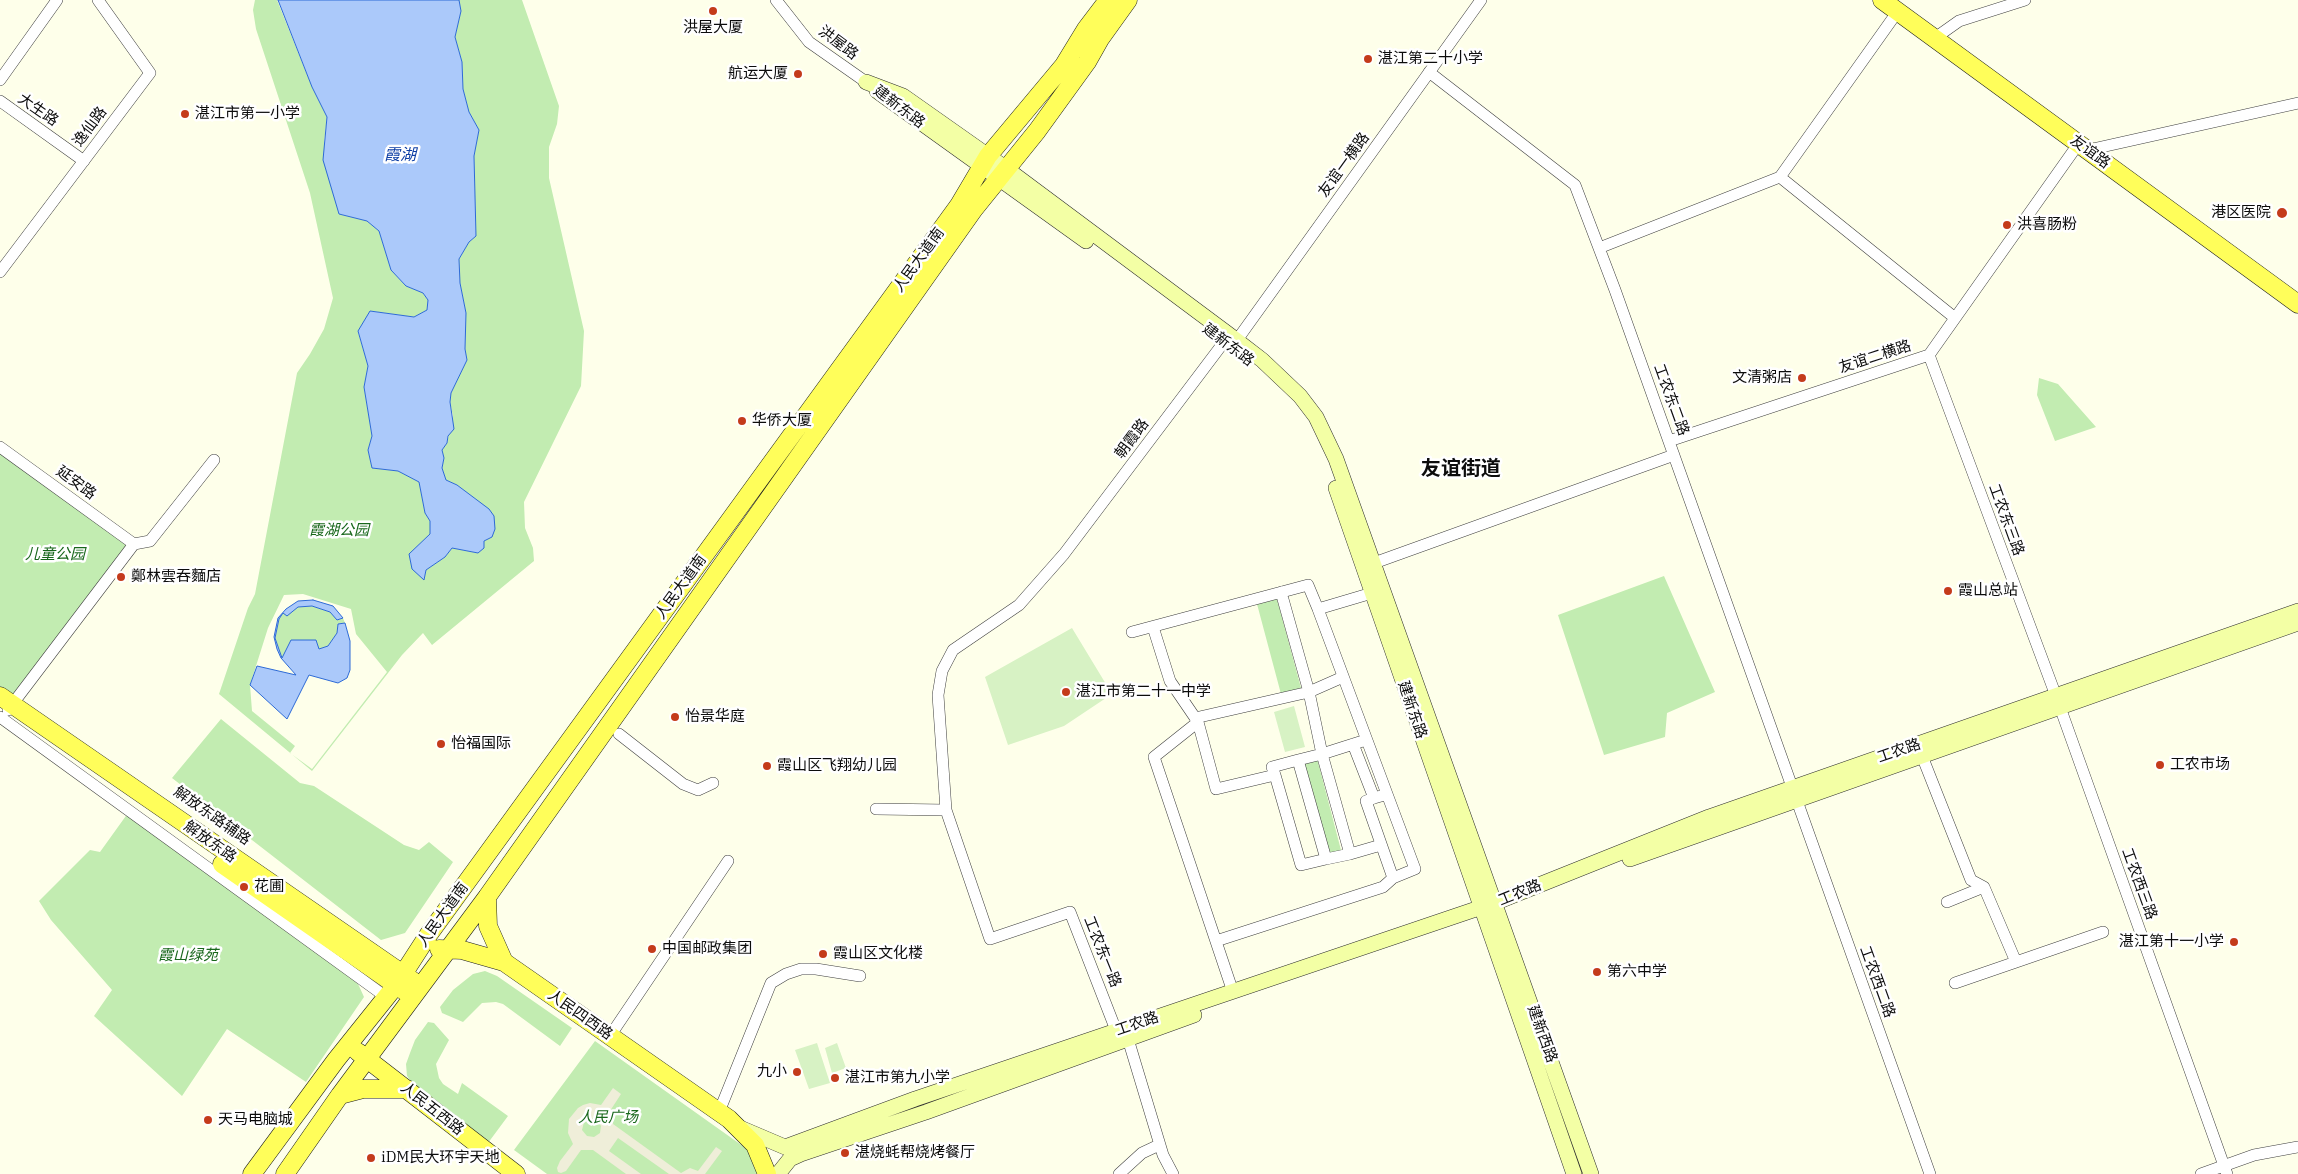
<!DOCTYPE html>
<html>
<head>
<meta charset="utf-8">
<style>
	body { margin:0 }
	canvas { display:block; background:#feffea }
</style>
</head>
<body>
<canvas width="2298" height="1174"></canvas>
<script>
const ctx = document.querySelector('canvas').getContext('2d');
ctx.lineJoin = 'round';
function fillPath(path, color) {
  ctx.fillStyle = color;
  ctx.fill(path, 'evenodd');
}
function toPath(rows) {
  const path = new Path2D();
  for (const r of rows) {
    path.moveTo(r[0], r[1]);
    for (let i = 2; i < r.length; i += 2) path.lineTo(r[i], r[i + 1]);
  }
  return path;
}
function trace(path, color, width, dash) {
  ctx.strokeStyle = color;
  ctx.lineWidth = width;
  ctx.lineCap = dash ? 'butt' : 'round';
  ctx.setLineDash(dash || []);
  ctx.stroke(path);
}
function label(font, color, halo, rows, align = 'center') {
  ctx.font = font + ' "IBM Plex Serif","Noto Sans SC",serif';
  ctx.lineWidth = 5;
  ctx.setLineDash([]);
  ctx.textBaseline = 'middle';
  ctx.strokeStyle = halo;
  ctx.fillStyle = color;
  for (const [text, x, y, turn = 0] of rows) {
    ctx.save();
    ctx.translate(x, y);
    ctx.rotate((+turn || 0) * Math.PI / 180);
    ctx.textAlign = isNaN(turn) ? turn : align;
    if (halo) ctx.strokeText(text, 0, 0);
    ctx.fillText(text, 0, 0);
    ctx.restore();
  }
}
fillPath(toPath([
	[255,0,277,0,312,87,327,117,324,143,339,214,367,221,379,231,391,270,406,286,423,293,428,300,427,310,414,317,371,311,358,332,368,366,364,387,372,436,368,450,372,468,398,471,419,482,425,513,430,521,430,534,420,545,424,579,426,570,445,557,452,548,478,553,484,541,492,537,480,503,457,485,446,480,442,468,444,458,442,450,447,443,453,416,450,402,451,393,467,360,465,349,466,313,460,283,459,259,469,242,476,236,474,156,479,130,469,112,463,89,462,62,455,37,461,11,459,0,522,0,559,106,557,124,549,147,549,178,584,331,581,386,524,502,525,528,533,548,534,561,432,645,423,633,402,655,312,771,219,694,248,608,255,594,297,373,310,354,324,329,333,298,310,193,256,29,253,10],
	[303,594,351,609,356,634,387,672,312,769,290,753,295,746,252,711,250,685,268,628,284,595],
	[2039,378,2058,384,2096,427,2055,441,2037,395],
	[0,447,134,544,11,704,0,695],
	[1664,576,1715,692,1667,713,1665,737,1604,755,1558,615],
	[1277,599,1301,688,1281,694,1257,604],
	[312,606,330,612,337,620,343,618,345,623,338,624,337,633,328,646,319,650,300,640,282,659,275,638,279,619,283,613,298,607],
	[221,719,300,783,314,786,404,845,419,850,429,842,453,862,405,933,381,940,172,778],
	[1317,758,1342,854,1327,857,1302,762],
	[128,813,348,969,359,986,364,997,306,1082,227,1029,182,1096,94,1016,112,990,51,920,39,901,90,850,100,852],
	[485,971,497,976,572,1028,560,1046,503,1004,496,1002,482,1003,463,1022,442,1013,440,1007,453,990,473,974],
	[428,1022,434,1023,449,1040,436,1064,439,1078,443,1084,458,1094,462,1083,508,1116,488,1143,415,1087,407,1076,406,1064,410,1053,415,1040],
	[595,1041,747,1149,757,1174,547,1174,514,1150]
]), '#c2ecb1');
fillPath(toPath([
	[1072,628,1112,694,1064,726,1008,745,985,677],
	[1294,706,1305,747,1285,752,1274,712],
	[817,1043,830,1083,809,1089,795,1050],
	[837,1043,846,1068,832,1073,825,1048]
]), '#d7f2c4');
fillPath(toPath([
	[613,1088,621,1094,610,1111,613,1117,613,1124,681,1173,690,1168,698,1171,716,1147,722,1151,705,1174,669,1174,618,1138,609,1151,641,1174,626,1174,593,1150,581,1150,566,1171,561,1173,558,1172,557,1168,560,1161,573,1144,568,1133,569,1119,578,1108,583,1105,590,1103,601,1105],
	[590,1118,597,1120,601,1126,600,1133,594,1137,587,1136,582,1130,584,1122]
]), '#efeed9');
const water = toPath([
	[278,0,459,0,461,11,455,37,462,62,463,89,469,112,479,130,474,156,476,236,469,242,459,259,460,283,466,313,465,349,467,360,451,393,450,402,454,429,448,436,447,443,442,450,444,458,442,468,446,480,457,485,489,509,494,516,495,529,492,537,484,541,484,548,478,553,452,548,445,557,426,570,424,580,412,569,409,554,430,534,430,521,425,513,419,482,398,471,372,468,368,450,372,436,364,387,368,366,358,331,370,311,414,317,427,310,428,300,423,293,406,286,391,270,379,231,367,221,339,214,323,160,327,117,312,87,278,0],
	[313,600,333,606,343,618,337,620,330,612,312,606,298,607,287,616,283,613,279,619,275,638,282,658,291,640,316,640,319,649,328,646,337,633,338,624,345,623,350,641,350,670,347,678,338,683,309,675,287,719,250,685,257,666,296,675,281,658,277,649,274,637,278,618,286,609,298,601,313,600]
]);
fillPath(water, '#abc9fa');
trace(water, '#2d6ad6', 1);
const street = toPath([
	[776,0,809,42,866,82],
	[1935,38,1959,21,2025,0],
	[1429,72,1575,185,1615,290,1930,1174],
	[0,80,57,0],
	[0,101,84,161],
	[2088,150,2298,103],
	[1780,177,1898,11],
	[1599,248,1780,177,1955,318],
	[0,272,150,73,98,0],
	[1232,347,1481,0],
	[1929,355,2056,696,2227,1174],
	[1669,441,1929,355,2079,143],
	[0,447,134,544],
	[1374,563,1674,455],
	[1281,592,1309,692,1322,754,1366,740],
	[1372,593,1318,609,1415,869,1393,878,1366,801,1374,798],
	[1153,627,1170,681,1198,722,1154,757,1233,992],
	[1132,632,1308,585,1318,609],
	[8,710,134,544,150,541,214,460],
	[0,717,386,997],
	[1195,718,1309,692,1343,677],
	[1198,722,1216,789,1275,775,1272,767,1298,760,1326,859,1350,854],
	[619,734,683,784,698,790,713,783],
	[1353,744,1374,798,1381,796],
	[1922,756,1971,880,1984,887,2016,962,1955,983],
	[1298,760,1322,754,1350,854,1381,845],
	[1275,775,1301,865,1326,859],
	[876,809,946,810],
	[1947,902,1984,887],
	[1216,941,1383,887,1393,878],
	[2016,962,2103,932],
	[610,1036,728,861],
	[1119,1038,1070,912,990,939,946,810,938,695,942,671,953,650,1019,605,1064,554,1224,342],
	[1128,1039,1163,1155,1173,1174],
	[719,1112,771,983,786,974,801,969,816,969,860,976],
	[1119,1174,1142,1153,1159,1145],
	[2201,1174,2254,1155,2298,1147]
]);
const secondary = toPath([
	[866,82,903,96,1008,170,1236,340,1262,360,1300,396,1316,417,1336,459,1591,1174],
	[877,91,1086,241],
	[1336,488,1574,1174],
	[1630,859,2298,623],
	[738,1127,785,1147,915,1099,1494,903,1709,817,2298,611],
	[778,1174,790,1159,801,1154,926,1112,1194,1015]
]);
const primary = toPath([
	[1882,0,2298,304],
	[0,696,413,981],
	[222,864,406,992],
	[487,897,488,926,504,962],
	[439,949,462,950,504,962,729,1119,755,1145,767,1174],
	[358,1052,516,1174],
	[340,1095,363,1089,407,1089],
	[252,1174,336,1060,396,985,429,934,959,205,988,156,1064,65,1086,29,1108,0],
	[285,1174,340,1095,487,897,974,209,1037,131,1087,62,1100,39,1128,0]
]);
trace(street, '#3f3f3f', 12);
trace(secondary, '#2e2e2e', 16);
trace(primary, '#1d1d1d', 19);
trace(street, '#fff', 11);
trace(secondary, '#f3ffa5', 15);
trace(primary, '#fffe5a', 18);
for (const [x, y, r, color] of [
	[713,11,5,"#c43b1b"],
	[1368,59,5,"#c43b1b"],
	[798,74,5,"#c43b1b"],
	[185,114,5,"#c43b1b"],
	[2282,213,6,"#c43b1b"],
	[2007,225,5,"#c43b1b"],
	[1802,378,5,"#c43b1b"],
	[742,421,5,"#c43b1b"],
	[121,577,5,"#c43b1b"],
	[1948,591,5,"#c43b1b"],
	[1066,692,5,"#c43b1b"],
	[675,717,5,"#c43b1b"],
	[441,744,5,"#c43b1b"],
	[2160,765,5,"#c43b1b"],
	[767,766,5,"#c43b1b"],
	[244,887,5,"#c43b1b"],
	[2234,942,5,"#c43b1b"],
	[652,949,5,"#c43b1b"],
	[823,954,5,"#c43b1b"],
	[1597,972,5,"#c43b1b"],
	[797,1072,5,"#c43b1b"],
	[835,1078,5,"#c43b1b"],
	[208,1120,5,"#c43b1b"],
	[845,1153,5,"#c43b1b"],
	[371,1158,5,"#c43b1b"]
]) {
  const dot = new Path2D();
  dot.arc(x, y, r, 0, 2 * Math.PI);
  ctx.fillStyle = color;
  ctx.fill(dot);
  trace(dot, '#fff', 2);
}
label('15px', '#0c0c0c', '#fff', [
	["洪屋大厦",713,28,"center"],
	["湛江第二十小学",1378,59],
	["航运大厦",788,74,"right"],
	["湛江市第一小学",195,114],
	["港区医院",2271,213,"right"],
	["洪喜肠粉",2017,225],
	["文清粥店",1792,378,"right"],
	["华侨大厦",752,421],
	["鄭林雲吞麵店",131,577],
	["霞山总站",1958,591],
	["湛江市第二十一中学",1076,692],
	["怡景华庭",685,717],
	["怡福国际",451,744],
	["工农市场",2170,765],
	["霞山区飞翔幼儿园",777,766],
	["花圃",254,887],
	["湛江第十一小学",2224,942,"right"],
	["中国邮政集团",662,949],
	["霞山区文化楼",833,954],
	["第六中学",1607,972],
	["九小",787,1072,"right"],
	["湛江市第九小学",845,1078],
	["天马电脑城",218,1120],
	["湛烧蚝帮烧烤餐厅",855,1153],
	["iDM民大环宇天地",381,1158]
], 'left');
label('15px', '#0c0c0c', '#fff', [
	["洪屋路",838,43,37],
	["建新东路",899,107,37],
	["大生路",38,110,35],
	["逸仙路",90,127,-53],
	["友谊路",2090,152,36],
	["友谊一横路",1344,165,-54],
	["人民大道南",919,260,-54],
	["建新东路",1228,345,37],
	["友谊二横路",1875,357,-18],
	["工农东二路",1671,400,70],
	["朝霞路",1132,439,-53],
	["延安路",76,483,36],
	["工农东三路",2006,520,70],
	["人民大道南",681,587,-54],
	["建新东路",1412,710,71],
	["工农路",1899,751,-19],
	["解放东路辅路",212,816,35],
	["解放东路",210,842,35],
	["工农西三路",2139,884,70],
	["工农路",1520,893,-22],
	["人民大道南",443,915,-54],
	["工农东一路",1102,952,68],
	["工农西二路",1877,982,70],
	["人民四西路",580,1015,35],
	["工农路",1137,1024,-19],
	["建新西路",1542,1034,70],
	["人民五西路",432,1109,38]
]);
label('italic 15px', '#18671b', '#fff', [
	["霞湖公园",339,531],
	["儿童公园",55,555],
	["霞山绿苑",188,956],
	["人民广场",608,1118]
]);
label('italic 16px', '#0d3ea5', '#fff', [
	["霞湖",400,155]
]);
label('bold 20px', '#0c0c0c', '#fff', [
	["友谊街道",1461,469]
]);
</script>
</body>
</html>
